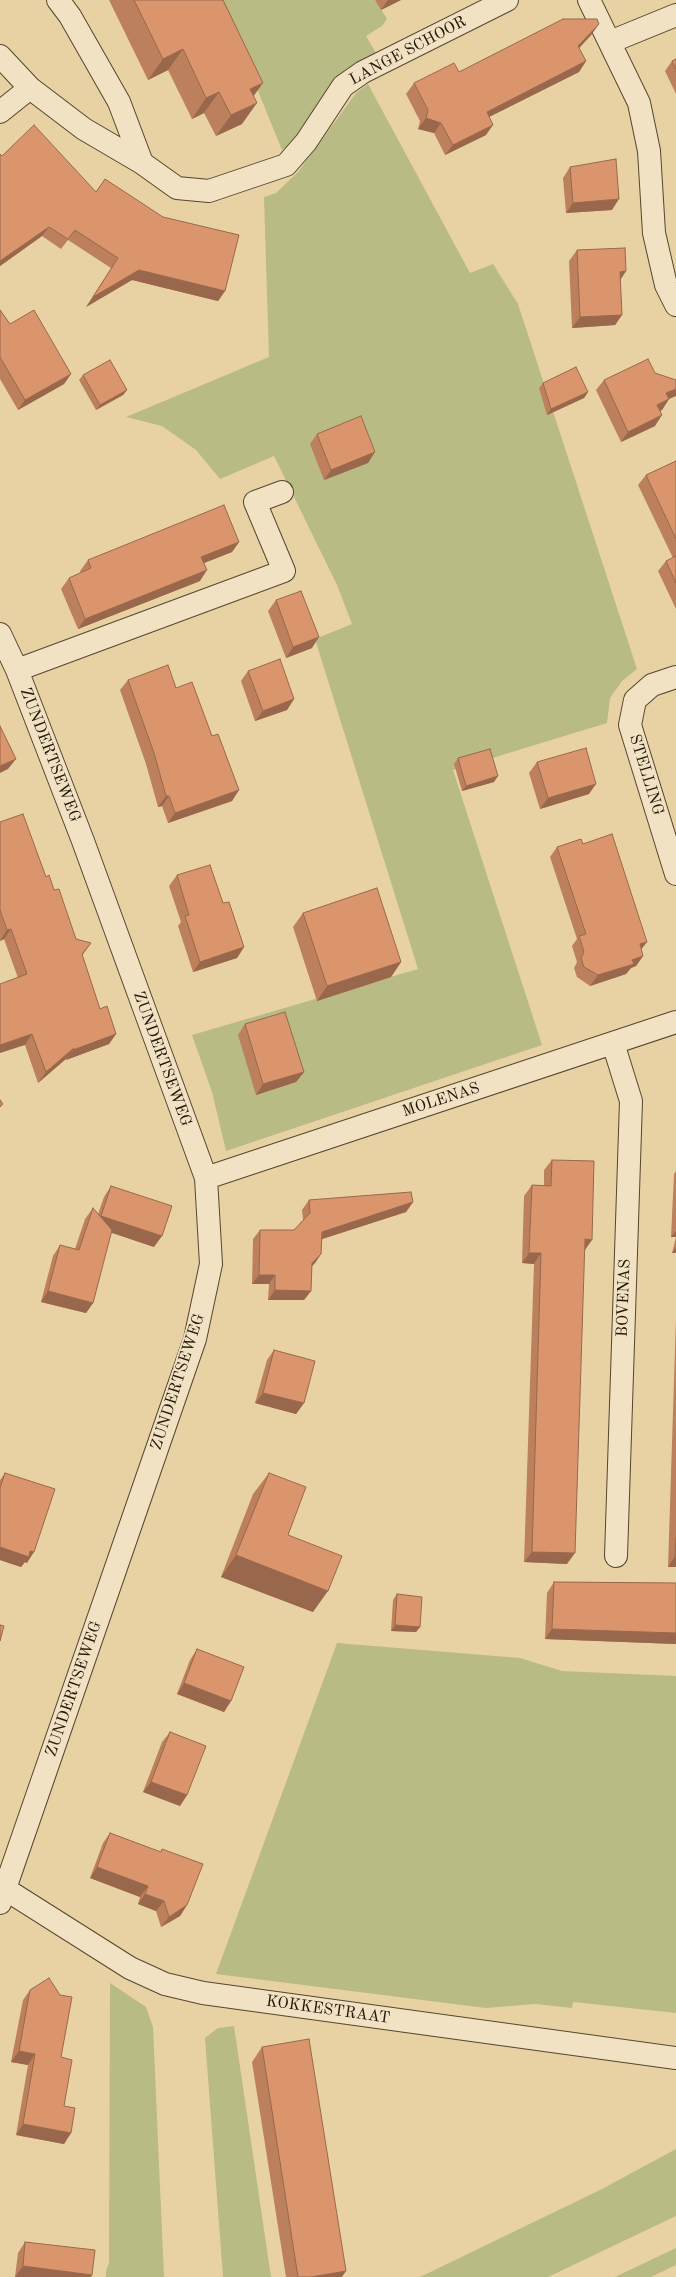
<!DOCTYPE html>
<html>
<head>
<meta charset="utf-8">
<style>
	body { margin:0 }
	canvas { display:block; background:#e8d2a3 }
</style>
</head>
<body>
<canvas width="676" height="2277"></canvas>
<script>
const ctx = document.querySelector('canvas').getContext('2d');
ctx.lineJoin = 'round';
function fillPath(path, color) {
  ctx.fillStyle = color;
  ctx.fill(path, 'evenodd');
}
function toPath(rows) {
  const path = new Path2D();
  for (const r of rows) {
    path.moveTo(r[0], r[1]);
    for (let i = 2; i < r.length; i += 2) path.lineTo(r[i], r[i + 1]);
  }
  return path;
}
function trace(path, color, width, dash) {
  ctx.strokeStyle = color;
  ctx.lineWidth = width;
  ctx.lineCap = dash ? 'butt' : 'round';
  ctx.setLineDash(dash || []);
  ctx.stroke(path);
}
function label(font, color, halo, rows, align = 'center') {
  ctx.font = font + ' "Old Standard TT",serif';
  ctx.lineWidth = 3.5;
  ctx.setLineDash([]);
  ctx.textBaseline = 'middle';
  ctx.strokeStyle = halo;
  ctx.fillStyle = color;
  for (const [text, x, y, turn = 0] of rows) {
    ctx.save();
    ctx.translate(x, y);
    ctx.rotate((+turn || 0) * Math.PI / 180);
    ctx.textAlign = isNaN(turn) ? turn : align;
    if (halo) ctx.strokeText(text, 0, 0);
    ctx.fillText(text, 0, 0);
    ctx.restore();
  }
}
fillPath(toPath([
	[221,0,375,0,387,19,382,26,366,36,376,53,345,70,331,85,292,143,282,150],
	[368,84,470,273,493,264,518,304,637,669,622,681,610,698,607,723,453,770,542,1045,226,1151,212,1092,192,1035,418,969,315,639,352,624,337,585,274,456,220,479,196,450,162,426,126,417,269,357,264,197,276,193,298,172,356,93],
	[337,1643,520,1658,562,1671,676,1676,676,2013,573,2002,572,2008,535,2004,486,2008,216,1974],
	[110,1983,146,2007,153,2027,164,2277,106,2277,106,2271,109,2263],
	[234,2026,271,2277,223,2277,205,2038,218,2028],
	[676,2149,676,2216,548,2277,420,2277,600,2190],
	[676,2248,676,2265,651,2277,615,2277]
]), '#b9bb84');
const minor = toPath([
	[589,0,639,103,649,151,654,233,666,285,676,305],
	[610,42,676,15],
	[0,56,30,88,84,129,142,163,119,102,70,16,58,0],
	[0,112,30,88],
	[142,163,177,188,209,191,286,165,306,142,343,86,363,72,507,0],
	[0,634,17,670,83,841,206,1178,211,1264,195,1339,0,1903],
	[17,670,284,571,255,502,282,492],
	[676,677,652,685,635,700,630,725,676,874],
	[613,1043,631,1101,616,1556],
	[206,1178,676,1022],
	[5,1889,130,1968,165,1984,203,1993,676,2058]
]);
trace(minor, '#554630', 24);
trace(minor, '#f0e2c3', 22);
fillPath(toPath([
	[109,0,223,0,253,96,242,124,216,136,204,113,192,119,168,70,148,80],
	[375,0,401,0,381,10],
	[592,34,579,48,586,61,579,72,489,117,486,135,445,155,434,133,418,129,420,121,406,94,414,83,459,72],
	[676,59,676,94,665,71,672,61],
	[0,154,2,156,96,192,105,179,225,291,218,301,132,280,86,307,111,268,68,240,61,249,42,236,0,266],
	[570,167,612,210,566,213,563,178],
	[577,250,626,271,620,280,622,315,615,325,572,328,569,261],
	[0,310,10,324,71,374,64,384,18,410,0,379],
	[655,373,676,396,669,399,662,410,660,411,655,426,621,442,596,390,604,380],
	[83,375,127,390,123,395,96,410,79,380],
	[543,383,588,392,584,398,547,415,539,388],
	[317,434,368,463,324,480,310,444],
	[676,461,676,609,658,571,666,561,673,558,638,485,646,475],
	[239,542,232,552,204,563,200,581,78,629,61,589,69,578,81,573,80,571,88,560],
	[276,600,312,648,286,658,268,611],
	[248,671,294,699,287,710,255,721,241,681],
	[128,680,176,688,212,736,239,790,232,801,168,823,162,806,158,807,146,764,120,690],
	[458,758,494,782,462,791,454,764],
	[537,762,589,794,540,809,529,773],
	[0,822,46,877,54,890,76,939,100,1009,116,1034,109,1044,66,1060,67,1058,38,1083,25,1045,18,978,4,939,0,941],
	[583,844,647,942,641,949,643,956,636,966,631,968,626,974,590,986,577,977,574,968,577,962,572,946,577,939,550,857,557,847],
	[177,875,223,903,244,947,237,958,193,972,178,926,181,922,169,886],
	[303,913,401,962,391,977,317,1001,293,927],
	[245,1024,304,1072,296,1082,256,1095,238,1035],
	[552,1160,584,1250,567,1564,524,1562,534,1264,522,1263,524,1196,532,1185,544,1186,544,1170],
	[676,1171,676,1253,672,1253,676,1237,671,1237,674,1174],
	[111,1186,154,1247,111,1232,93,1303,86,1313,41,1302,53,1256,60,1245,75,1249,85,1219,93,1208,98,1214,104,1197],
	[309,1200,413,1202,406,1212,322,1239,321,1254,315,1263,312,1266,311,1291,304,1300,268,1300,269,1284,252,1284,253,1239,260,1230,294,1230,303,1220,302,1210],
	[676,1318,676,1567,668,1567],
	[274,1350,304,1403,296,1414,255,1403,267,1360],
	[5,1473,27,1563,25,1562,21,1567,0,1560,0,1480],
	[269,1473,288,1535,313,1612,221,1577,253,1494],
	[554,1582,676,1583,676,1644,545,1639,547,1593],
	[397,1594,420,1627,416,1632,391,1631,393,1600],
	[197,1649,231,1701,224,1712,177,1694,190,1660],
	[170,1732,187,1795,180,1806,143,1792,162,1742],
	[110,1833,160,1852,162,1849,187,1905,180,1916,161,1927,156,1911,138,1904,140,1897,90,1878,103,1843],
	[30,1990,61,2057,64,2106,71,2133,64,2144,16,2135,28,2065,11,2062,23,2000],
	[262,2047,342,2277,286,2277,252,2062],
	[25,2242,91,2277,15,2277,18,2253]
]), '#bc805d');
fillPath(toPath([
	[388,0,401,0,381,10],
	[599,24,592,34,571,57,578,46],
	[183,49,168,70,148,80,163,59],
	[586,61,579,72,479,122,487,112],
	[263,83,248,104,250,89],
	[219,92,204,113,192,119,206,98],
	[257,103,242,124,216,136,231,115],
	[426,118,441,123,434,133,418,129],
	[493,125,486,135,445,155,453,145],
	[619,199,612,210,566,213,573,203],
	[49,227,42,236,0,266,0,261],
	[139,270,225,291,218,301,132,280,86,307,93,297],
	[626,271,619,282,620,272],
	[622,315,615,325,572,328,580,317],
	[71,374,64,384,18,410,25,400],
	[676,389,676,396,659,403,666,393],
	[127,390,123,395,96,410,100,405],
	[588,392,584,398,547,415,551,409],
	[669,399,662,410,650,415,657,405],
	[662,415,655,426,621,442,628,432],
	[375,452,368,463,324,480,331,470],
	[239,542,232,552,194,567,201,557],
	[207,570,200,581,78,629,85,619],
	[319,637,312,648,286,658,293,647],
	[294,699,287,710,255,721,263,711],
	[16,759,8,769,0,773,0,766],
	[498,776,494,782,462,791,466,786],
	[596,784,589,794,540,809,548,798],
	[239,790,232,801,168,823,175,813],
	[166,796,169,796,162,806,158,807],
	[11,929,4,939,0,941,7,930],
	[647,942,639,952,640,944],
	[91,943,84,953,74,965,82,954],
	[244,947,237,958,193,972,200,962],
	[643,956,636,966,631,968,626,974,590,986,598,975,632,960],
	[401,962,391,977,317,1001,327,986],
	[32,1034,25,1045,0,1053,0,1045],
	[116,1034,109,1044,66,1060,73,1050],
	[74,1048,67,1058,38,1083,46,1072],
	[304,1072,296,1082,256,1095,263,1084],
	[413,1202,406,1212,316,1241,322,1232],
	[101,1216,162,1236,154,1247,94,1227],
	[676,1231,676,1237,671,1237],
	[585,1239,592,1240,585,1250],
	[676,1247,676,1253,672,1253],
	[529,1253,541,1253,534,1264,522,1263],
	[321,1254,315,1263,305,1273,312,1263],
	[259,1275,275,1275,269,1284,252,1284],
	[275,1290,311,1291,304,1300,268,1300],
	[48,1291,93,1303,86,1313,41,1302],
	[263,1393,304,1403,296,1414,255,1403],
	[0,1547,30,1551,34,1552,27,1563,25,1562,21,1567,0,1560],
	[532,1552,575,1553,567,1564,524,1562],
	[236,1555,328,1591,313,1612,221,1577],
	[675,1556,676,1556,676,1567,668,1567],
	[395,1625,420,1627,416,1632,391,1631],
	[552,1629,676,1633,676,1644,545,1639],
	[184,1683,231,1701,224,1712,177,1694],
	[151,1782,187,1795,180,1806,143,1792],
	[97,1867,148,1886,140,1897,90,1878],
	[145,1894,164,1901,156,1911,138,1904],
	[187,1905,180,1916,161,1927,169,1917],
	[19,2051,35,2054,28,2065,11,2062],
	[23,2124,71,2133,64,2144,16,2135],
	[23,2266,92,2275,91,2277,15,2277],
	[346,2271,342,2277,311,2277]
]), '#99684c');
const building = toPath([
	[134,0,223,0,263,83,250,89,257,103,231,115,219,92,206,98,183,49,163,59,134,0],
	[563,19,597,19,599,24,578,46,586,61,487,112,493,125,453,145,441,123,426,118,428,110,414,83,454,63,459,72,563,19],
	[676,59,676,70,672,61,676,59],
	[34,125,96,192,105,179,163,217,239,235,225,291,139,270,93,297,118,258,75,230,68,239,49,227,0,261,0,154,2,156,34,125],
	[616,159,619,199,573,203,570,167,616,159],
	[625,248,626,271,620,272,622,315,580,317,577,250,625,248],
	[0,310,10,324,34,310,71,374,25,400,0,357,0,310],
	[648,359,655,373,676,380,676,389,666,393,669,399,657,405,662,415,628,432,604,380,648,359],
	[110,360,127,390,100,405,83,375,110,360],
	[576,367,588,392,551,409,543,383,576,367],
	[361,416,375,452,331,470,317,434,361,416],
	[676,461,676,539,646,475,676,461],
	[224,505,239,542,201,557,207,570,85,619,69,578,91,568,88,560,224,505],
	[676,556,676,583,666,561,676,556],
	[301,591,319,637,293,647,276,600,301,591],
	[280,659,294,699,263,711,248,671,280,659],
	[168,665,176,688,192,682,212,736,218,734,239,790,175,813,169,796,166,796,154,753,128,680,168,665],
	[0,726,16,759,0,766,0,726],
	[586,748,596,784,548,798,537,762,586,748],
	[490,749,498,776,466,786,458,758,490,749],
	[23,814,46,877,49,875,54,890,59,889,76,939,91,943,82,954,100,1009,107,1006,116,1034,73,1050,74,1048,46,1072,32,1034,0,1045,0,984,27,974,11,929,7,930,0,910,0,822,23,814],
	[612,834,647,942,640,944,643,956,632,960,634,964,598,975,584,967,581,958,584,952,579,936,586,934,557,847,581,839,583,844,612,834],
	[210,865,223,903,229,902,244,947,200,962,185,916,189,915,177,875,210,865],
	[377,888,401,962,327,986,303,913,377,888],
	[285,1012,304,1072,263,1084,245,1024,285,1012],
	[0,1100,3,1104,0,1107,0,1100],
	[552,1160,594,1161,592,1240,585,1239,575,1553,532,1552,541,1253,529,1253,532,1185,551,1186,552,1160],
	[111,1186,172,1206,162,1236,101,1216,111,1186],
	[411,1192,413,1202,322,1232,321,1254,312,1263,311,1291,275,1290,275,1275,259,1275,260,1230,294,1230,310,1213,309,1200,411,1192],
	[93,1208,112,1230,93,1303,48,1291,60,1245,79,1250,93,1208],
	[274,1350,315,1361,304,1403,263,1393,274,1350],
	[5,1473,55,1489,34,1552,30,1551,29,1557,0,1547,0,1488,5,1473],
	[269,1473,306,1487,288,1535,342,1556,328,1591,236,1555,269,1473],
	[676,1538,676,1556,675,1556,676,1538],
	[554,1582,676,1583,676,1633,552,1629,554,1582],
	[397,1594,422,1597,420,1627,395,1625,397,1594],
	[0,1625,4,1626,0,1641,0,1625],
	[197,1649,244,1667,231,1701,184,1683,197,1649],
	[170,1732,206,1746,187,1795,151,1782,170,1732],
	[110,1833,161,1852,162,1849,203,1864,187,1905,169,1917,164,1901,145,1894,148,1886,97,1867,110,1833],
	[49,1978,60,1995,72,1997,61,2057,72,2060,64,2106,75,2108,71,2133,23,2124,35,2054,19,2051,30,1990,49,1978],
	[309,2039,346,2271,311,2277,298,2277,262,2047,309,2039],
	[25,2242,95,2250,92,2275,23,2266,25,2242]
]);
fillPath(building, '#db956c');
trace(building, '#99684c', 1);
label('16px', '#24170a', '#f0e2c3', [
	["LANGE SCHOOR",408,51,-28],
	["ZUNDERTSEWEG",50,755,69],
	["STELLING",646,775,73],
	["ZUNDERTSEWEG",162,1059,70],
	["MOLENAS",441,1100,-18],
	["BOVENAS",624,1298,-88],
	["ZUNDERTSEWEG",178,1382,-72],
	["ZUNDERTSEWEG",74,1689,-71],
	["KOKKESTRAAT",328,2010,8]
]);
</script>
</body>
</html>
